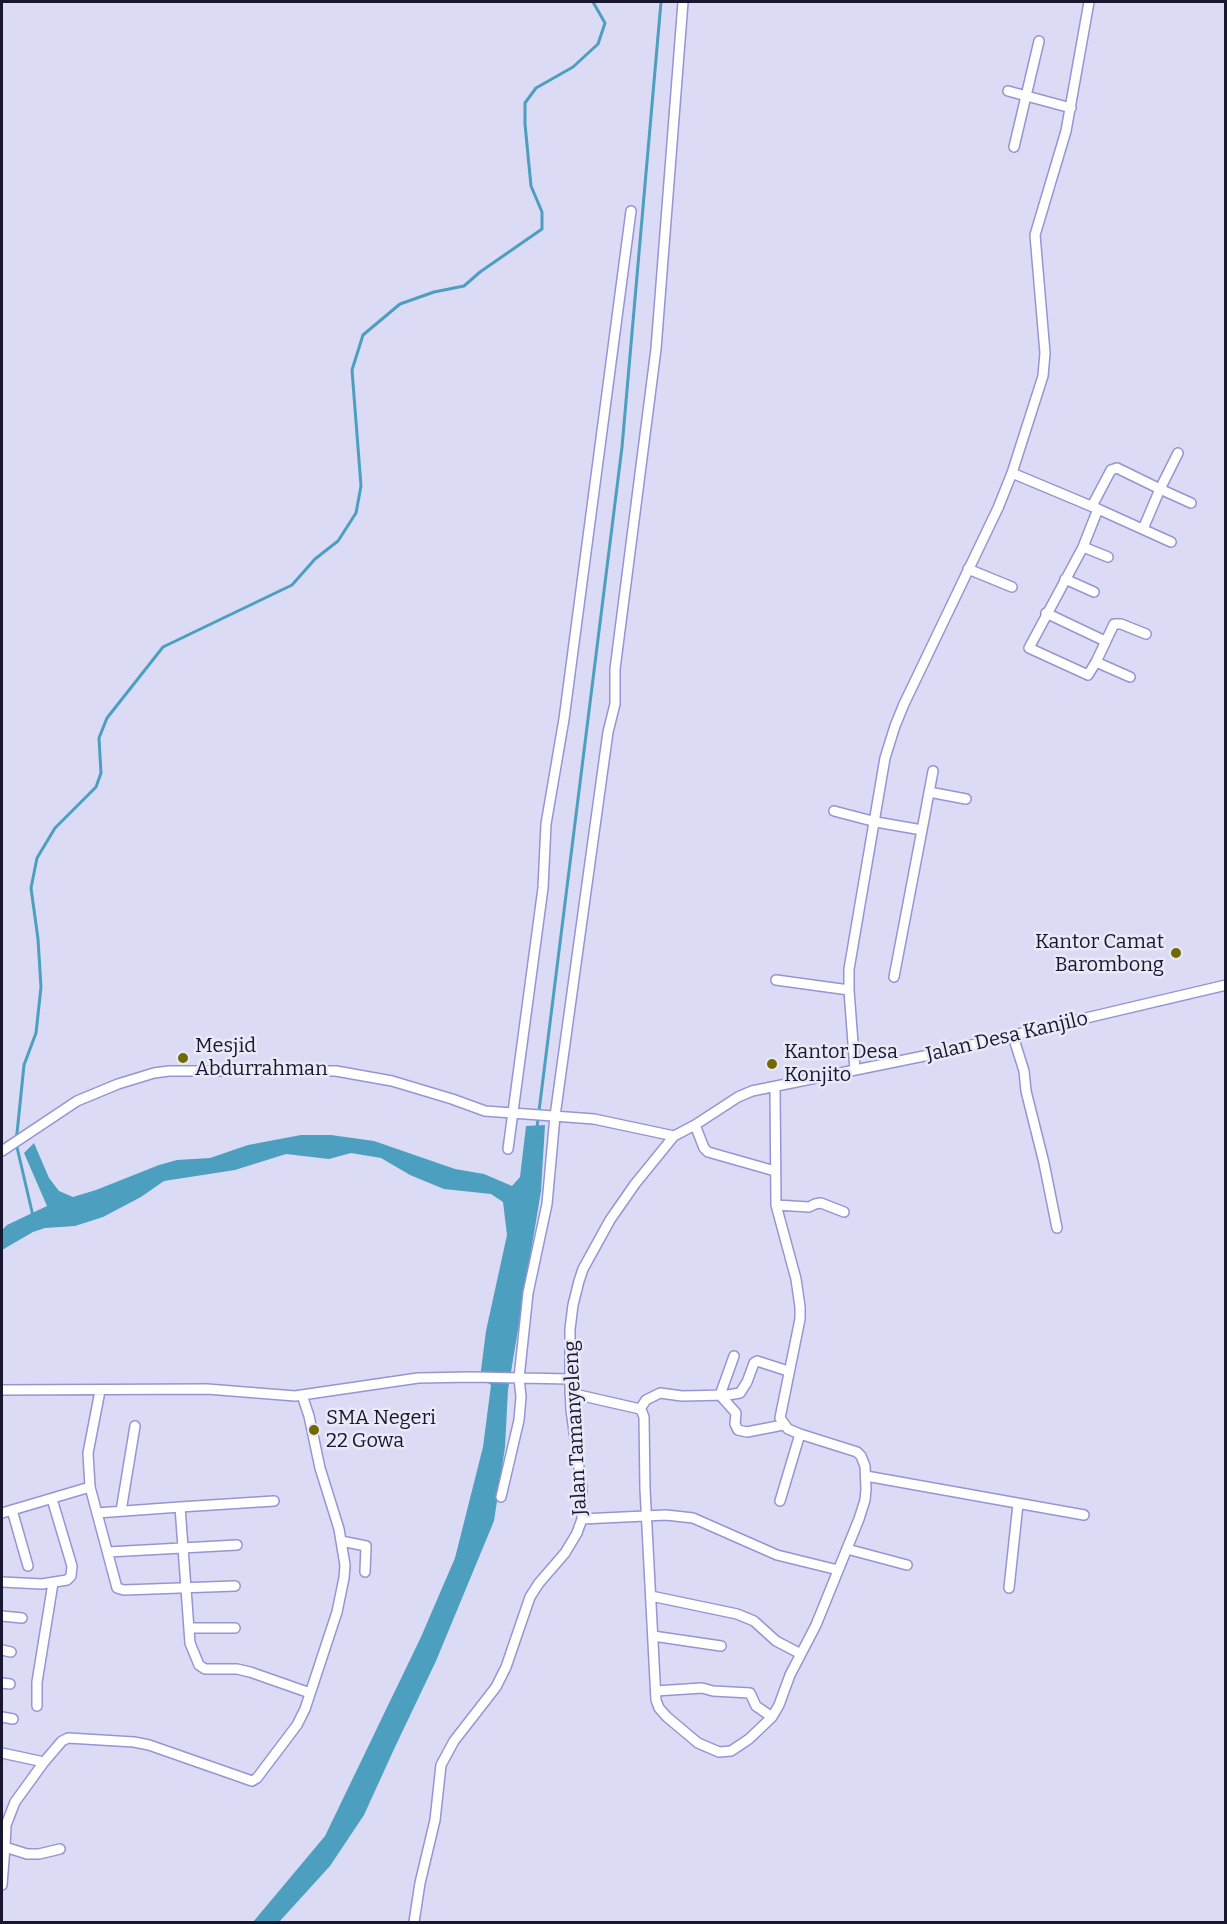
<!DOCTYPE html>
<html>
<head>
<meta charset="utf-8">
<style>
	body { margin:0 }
	#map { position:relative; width:1227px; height:1924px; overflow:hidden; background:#dbdbf6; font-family:Bitter,serif }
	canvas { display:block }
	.frame { position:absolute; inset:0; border:3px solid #19172f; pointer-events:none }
</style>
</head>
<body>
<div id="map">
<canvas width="1227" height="1924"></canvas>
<div class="frame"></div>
</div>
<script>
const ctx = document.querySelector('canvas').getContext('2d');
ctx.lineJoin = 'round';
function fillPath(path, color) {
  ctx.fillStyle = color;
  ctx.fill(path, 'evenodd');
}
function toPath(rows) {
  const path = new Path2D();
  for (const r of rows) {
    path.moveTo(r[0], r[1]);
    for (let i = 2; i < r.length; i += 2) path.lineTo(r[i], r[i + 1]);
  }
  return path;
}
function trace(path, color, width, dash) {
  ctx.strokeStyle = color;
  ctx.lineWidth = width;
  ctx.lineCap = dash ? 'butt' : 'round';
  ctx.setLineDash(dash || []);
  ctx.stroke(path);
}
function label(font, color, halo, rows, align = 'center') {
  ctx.font = font + ' Bitter,serif';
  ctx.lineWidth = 5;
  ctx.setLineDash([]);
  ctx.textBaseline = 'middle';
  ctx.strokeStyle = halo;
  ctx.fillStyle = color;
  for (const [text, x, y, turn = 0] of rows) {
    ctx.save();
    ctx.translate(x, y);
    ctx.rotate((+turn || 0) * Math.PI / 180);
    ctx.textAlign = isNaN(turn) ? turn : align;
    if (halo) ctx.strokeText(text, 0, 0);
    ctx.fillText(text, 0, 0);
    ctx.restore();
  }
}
fillPath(toPath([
	[545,1125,541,1191,508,1390,505,1447,494,1521,436,1661,395,1747,364,1815,330,1866,279,1922,253,1922,325,1836,421,1637,455,1558,483,1447,491,1385,480,1378,486,1331,507,1235,503,1202,491,1194,444,1189,410,1175,381,1158,351,1153,329,1159,286,1154,235,1170,164,1181,141,1197,103,1217,75,1226,45,1228,33,1232,2,1250,2,1230,7,1225,47,1206,24,1153,34,1143,49,1178,59,1191,73,1197,96,1190,159,1165,177,1160,210,1158,248,1145,301,1135,331,1135,374,1141,455,1169,484,1174,512,1186,520,1177,526,1126]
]), '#4c9fbe');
trace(toPath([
	[537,1127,622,447,661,2],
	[33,1216,16,1143,24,1065,36,1033,41,987,38,939,31,888,37,858,55,828,96,787,101,773,99,738,107,718,163,647,292,585,315,559,338,541,356,513,361,486,352,370,363,335,400,304,434,292,464,286,480,272,542,229,542,212,531,186,525,124,525,103,536,88,573,67,598,44,605,23,593,2]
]), '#4c9fbe', 3);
const minor = toPath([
	[1008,91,1071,108],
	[1014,147,1039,41],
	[1178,453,1160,489,1191,503],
	[1012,473,1098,509,1083,547,1029,648,1088,675,1096,662,1114,624,1121,624,1146,634],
	[1092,506,1111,470,1117,468,1160,489,1143,529],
	[1098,509,1171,542],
	[1083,547,1108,557],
	[968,569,1012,587],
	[1065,579,1094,592],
	[1046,613,1105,641],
	[1096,662,1130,677],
	[929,792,966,799],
	[834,811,876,822,922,830,894,977],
	[922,830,933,771],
	[776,980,849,990],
	[1013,1036,1024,1071,1026,1091,1044,1163,1057,1228],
	[855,1070,849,990,849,969,885,758,895,726,904,704,998,508,1012,473,1043,376,1045,353,1035,235,1066,131,1089,2],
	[695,1125,704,1148,708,1152,775,1171],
	[508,1149,543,888,546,824,564,719,631,211],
	[2,1151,77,1101,118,1084,154,1073,169,1071,336,1071,392,1081,452,1099,485,1111,594,1119,674,1136,695,1125,738,1097,752,1091,929,1055,1226,985],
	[776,1205,809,1207,815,1204,821,1203,844,1212],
	[2,1390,207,1389,295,1396,418,1378,472,1377,570,1379],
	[100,1391,88,1453,90,1487,117,1588,124,1590,235,1586],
	[570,1393,640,1409,642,1412,644,1417,645,1489,656,1700,659,1708,667,1717,698,1743,719,1752,731,1751,749,1739,772,1717,779,1705,790,1675,816,1625,859,1519,865,1500,866,1489,865,1466,861,1456,857,1452,800,1434,788,1429,780,1418,800,1319,800,1307,796,1279,776,1205,775,1088],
	[720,1395,736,1413,735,1424,738,1430,747,1432,783,1425],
	[720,1395,734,1356],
	[640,1409,646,1400,660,1393,682,1396,728,1395,740,1393,747,1382,754,1363,757,1361,788,1371],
	[866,1476,1084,1515],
	[501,1497,519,1420,521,1397,519,1378,528,1293,547,1204,555,1116,608,732,615,704,615,669,656,349,683,2],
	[780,1501,800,1434],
	[180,1507,274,1501],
	[12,1510,28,1566],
	[121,1511,135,1426],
	[2,1513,90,1487],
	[97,1513,180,1507,190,1643,199,1665,205,1669,237,1669,250,1672,310,1693],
	[582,1519,666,1515,693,1518,777,1555,838,1570],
	[341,1541,366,1546,365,1572],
	[847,1549,907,1565],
	[108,1552,237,1545],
	[2,1582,42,1584,67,1580,71,1576,72,1566,52,1499],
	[1009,1588,1018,1504],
	[651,1596,737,1614,754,1621,776,1641,801,1654],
	[2,1616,22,1618],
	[189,1628,235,1628],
	[653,1636,721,1646],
	[2,1650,11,1652],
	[2,1683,10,1684],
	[656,1691,702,1688,713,1691,750,1693,756,1706,772,1717],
	[37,1706,37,1682,53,1583],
	[2,1717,13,1719],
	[2,1753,44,1762,62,1741,68,1738,134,1742,149,1745,252,1781,257,1778,297,1725,305,1709,337,1612,344,1578,345,1565,339,1529,320,1468,309,1416,302,1395],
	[5,1847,6,1825,15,1802,44,1762],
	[2,1885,5,1847,27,1854,39,1854,60,1849],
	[414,1922,420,1883,435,1820,441,1765,454,1741,496,1687,506,1667,530,1597,539,1583,565,1553,577,1533,582,1519,582,1489,571,1410,570,1385,570,1329,573,1305,579,1281,583,1269,610,1220,635,1184,674,1136]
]);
trace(minor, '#9695d3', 12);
trace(minor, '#fff', 9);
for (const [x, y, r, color] of [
	[1176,953,6,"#716902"],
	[183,1058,6,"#716902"],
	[772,1064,6,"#716902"],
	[314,1430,6,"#716902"]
]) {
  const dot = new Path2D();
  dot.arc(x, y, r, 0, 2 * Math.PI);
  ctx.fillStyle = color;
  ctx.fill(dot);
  trace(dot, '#e9eaf7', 2);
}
label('20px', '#19172f', '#e9eaf7', [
	["Kantor Camat",1164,942,"right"],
	["Barombong",1164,965,"right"],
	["Mesjid",195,1046],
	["Abdurrahman",195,1069],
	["Kantor Desa",784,1052],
	["Konjito",784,1075],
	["SMA Negeri",326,1418],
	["22 Gowa",326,1441]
], 'left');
label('20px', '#19172f', '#e9eaf7', [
	["Jalan Desa Kanjilo",1007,1037,-13],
	["Jalan Tamanyeleng",576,1428,-93]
]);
</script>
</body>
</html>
